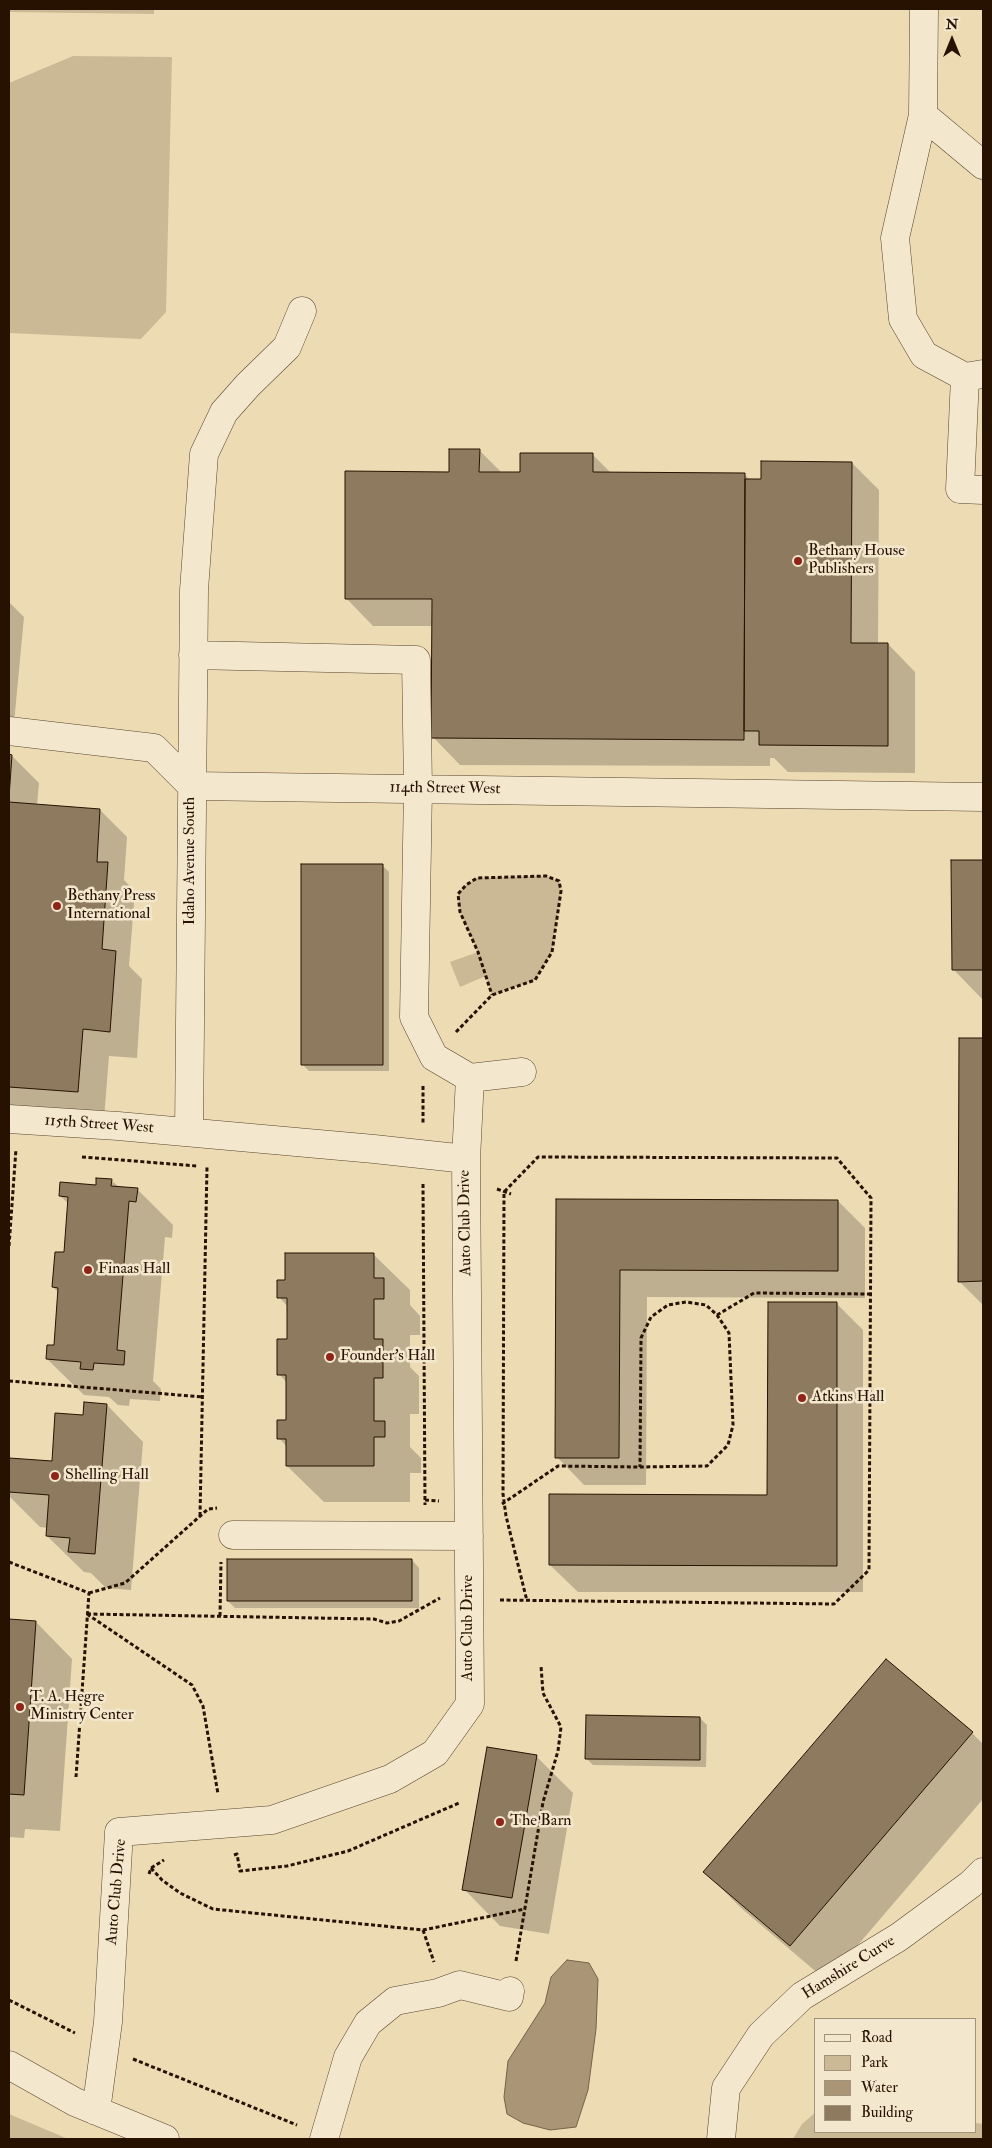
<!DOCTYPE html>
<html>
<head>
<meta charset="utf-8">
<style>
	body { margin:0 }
	#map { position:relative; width:992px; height:2148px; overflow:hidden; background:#eddbb4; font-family:"IM FELL Double Pica",serif }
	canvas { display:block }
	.frame { position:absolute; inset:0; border:10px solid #271100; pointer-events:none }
	.legend { position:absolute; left:814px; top:2018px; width:162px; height:115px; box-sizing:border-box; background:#f3e8ce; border:1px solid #a1927c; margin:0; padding:6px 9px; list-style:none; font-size:15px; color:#271100 }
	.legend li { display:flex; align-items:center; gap:10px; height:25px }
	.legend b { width:25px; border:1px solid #a1927c }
	.north { position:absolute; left:927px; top:15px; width:50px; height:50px; -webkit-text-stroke:4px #f3e8ce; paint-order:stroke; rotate:0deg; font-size:14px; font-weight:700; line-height:20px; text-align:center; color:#271100 }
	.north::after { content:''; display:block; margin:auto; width:18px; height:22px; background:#271100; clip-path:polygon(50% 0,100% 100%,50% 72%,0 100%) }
</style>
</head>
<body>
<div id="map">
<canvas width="992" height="2148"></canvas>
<div class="frame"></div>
<ul class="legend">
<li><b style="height:6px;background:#f3e8ce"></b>Road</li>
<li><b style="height:14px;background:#cbb995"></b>Park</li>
<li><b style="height:14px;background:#aa9677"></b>Water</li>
<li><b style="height:14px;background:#8e7a5e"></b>Building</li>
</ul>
<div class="north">N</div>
</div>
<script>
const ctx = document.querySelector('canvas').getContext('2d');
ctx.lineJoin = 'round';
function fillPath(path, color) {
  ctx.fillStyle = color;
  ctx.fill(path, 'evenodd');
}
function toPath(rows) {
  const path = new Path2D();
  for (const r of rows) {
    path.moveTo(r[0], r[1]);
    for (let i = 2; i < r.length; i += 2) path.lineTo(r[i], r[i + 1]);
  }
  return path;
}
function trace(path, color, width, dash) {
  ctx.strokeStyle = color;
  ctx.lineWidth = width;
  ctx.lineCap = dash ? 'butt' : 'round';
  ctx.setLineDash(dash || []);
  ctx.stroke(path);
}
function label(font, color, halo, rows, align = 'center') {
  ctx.font = font + ' "IM FELL Double Pica",serif';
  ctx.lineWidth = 5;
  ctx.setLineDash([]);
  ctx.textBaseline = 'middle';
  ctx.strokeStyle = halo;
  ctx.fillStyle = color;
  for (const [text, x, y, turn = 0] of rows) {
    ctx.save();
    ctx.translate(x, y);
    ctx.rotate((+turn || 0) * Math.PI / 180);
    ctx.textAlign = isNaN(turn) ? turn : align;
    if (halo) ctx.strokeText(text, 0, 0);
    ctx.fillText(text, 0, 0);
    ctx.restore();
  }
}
fillPath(toPath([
	[9,9,154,9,154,14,9,12],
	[73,56,172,57,166,312,141,339,9,333,9,83],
	[546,876,559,881,561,891,552,952,535,980,492,995,486,976,460,987,450,962,478,952,460,912,458,894,466,885,477,878],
	[816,2112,816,2132,976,2132,976,2123,983,2124,983,2139,793,2139,802,2124],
	[9,2114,68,2139,9,2139]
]), '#cbb995');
const water = toPath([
	[567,1960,589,1963,598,1979,596,2029,588,2090,576,2127,550,2130,523,2123,507,2114,504,2097,508,2061,545,2003,551,1977,567,1960]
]);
fillPath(water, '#aa9677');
trace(water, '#766147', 1);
fillPath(toPath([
	[479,450,502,473,521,473,593,455,611,473,744,474,750,480,762,480,852,463,879,490,878,644,888,644,915,672,915,773,788,772,774,758,770,758,770,766,460,765,433,737,433,626,373,626,346,598,450,473],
	[9,602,24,617,13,734,9,734],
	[9,756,12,756,39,783,37,805,100,810,127,837,124,880,135,891,129,966,142,979,137,1058,109,1056,104,1119,9,1108],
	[952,862,983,862,983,1000,954,970],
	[382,865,389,872,389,1071,309,1071,302,1064],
	[960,1039,983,1040,983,1305,959,1281],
	[111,1180,119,1187,137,1189,173,1225,172,1238,165,1237,153,1381,161,1389,160,1401,130,1399,129,1406,118,1405,109,1397,84,1395,47,1359,55,1346,59,1293,53,1287,65,1254,69,1204,60,1196,97,1186],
	[557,1200,838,1201,865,1228,865,1298,647,1297,646,1485,584,1485,557,1457],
	[373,1254,410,1290,410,1305,420,1316,420,1335,410,1335,410,1367,419,1376,419,1414,410,1414,410,1447,421,1458,421,1473,410,1473,410,1502,324,1502,287,1466,287,1447,279,1438,287,1421,287,1383,279,1374,288,1340,288,1307,279,1297,287,1281],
	[836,1303,863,1330,863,1592,578,1592,550,1565,769,1496],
	[107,1405,143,1442,131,1590,106,1588,91,1573,84,1572,47,1536,48,1528,40,1527,9,1496,9,1459,53,1462,84,1417],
	[412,1560,419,1568,419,1608,235,1608,228,1601],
	[9,1620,36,1622,72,1659,60,1831,25,1829,24,1838,9,1837],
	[700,1718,707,1725,706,1767,593,1765,586,1758],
	[972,1733,983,1744,983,1799,827,1981,741,1908,705,1872],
	[536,1756,573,1793,549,1934,500,1926,464,1889]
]), '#0003');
const building = toPath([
	[449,449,480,449,479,472,520,472,520,453,593,453,593,472,745,473,744,740,431,738,432,599,345,599,345,471,449,472,449,449],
	[761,461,852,462,851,643,888,643,888,746,759,745,759,731,744,731,745,479,761,479,761,461],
	[9,754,12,755,9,797,9,754],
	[9,802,100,809,97,862,108,862,102,949,116,951,110,1032,83,1029,78,1092,9,1087,9,802],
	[951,860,983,860,983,970,952,970,951,860],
	[301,864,383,864,383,1065,301,1065,301,864],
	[959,1038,983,1038,983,1281,958,1282,959,1038],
	[96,1178,112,1179,111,1186,138,1188,136,1202,129,1201,117,1350,125,1351,124,1365,94,1363,93,1370,80,1369,81,1362,46,1359,47,1345,54,1345,58,1288,52,1287,55,1252,64,1252,68,1197,59,1196,60,1182,96,1185,96,1178],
	[556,1199,838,1200,838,1271,620,1270,619,1458,555,1458,556,1199],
	[285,1253,374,1253,374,1278,384,1278,384,1299,374,1299,374,1339,383,1339,383,1378,374,1378,374,1421,385,1421,385,1437,374,1437,374,1466,286,1466,286,1439,277,1439,277,1420,286,1420,286,1375,277,1375,277,1339,287,1339,287,1298,277,1298,277,1280,285,1280,285,1253],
	[768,1302,837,1302,837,1566,549,1565,549,1494,767,1495,768,1302],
	[84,1402,107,1404,95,1554,68,1552,70,1538,46,1536,49,1495,9,1492,9,1458,52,1461,55,1413,83,1415,84,1402],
	[227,1559,412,1559,412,1601,227,1601,227,1559],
	[9,1619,36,1621,24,1795,9,1794,9,1619],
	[886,1659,973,1732,790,1946,703,1872,886,1659],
	[586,1715,700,1717,700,1760,585,1759,586,1715],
	[487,1747,537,1755,512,1898,462,1890,487,1747]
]);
fillPath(building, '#8e7a5e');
trace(building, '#271100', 1);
const minor = toPath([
	[924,9,923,115,895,238,903,319,924,355,965,377,983,374],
	[923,115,983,165],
	[965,377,960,489,983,490],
	[193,655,416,660,418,788,414,1017,434,1057,470,1078],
	[9,731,154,748,192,786,983,797],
	[9,1119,118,1126,374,1149,466,1159,470,1704,435,1753,390,1779,272,1820,119,1832,108,2022,96,2111],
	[189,1132,194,590,204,454,224,412,248,385,287,347,302,311],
	[466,1159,470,1078,522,1072],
	[233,1535,469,1536],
	[9,2065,75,2102,165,2139],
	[324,2139,348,2057,368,2023,395,2001,438,1993,460,1985,509,1997,510,1991],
	[721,2139,726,2088,761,2035,802,1996,899,1937,971,1884,983,1872]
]);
trace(minor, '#58442d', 29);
trace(toPath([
	[456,1032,492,995,535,980,552,952,561,891,559,881,546,876,477,878,466,885,458,894,460,912,478,952,492,995],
	[423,1086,423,1125],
	[82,1157,197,1166],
	[423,1184,425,1505],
	[497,1189,511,1194],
	[9,1246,16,1149],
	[717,1315,754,1293,871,1294],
	[9,1381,203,1397],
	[425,1500,439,1501],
	[502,1504,558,1466,640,1467,707,1466,728,1445,733,1425,729,1333,717,1315,706,1305,686,1302,668,1305,651,1317,641,1338,640,1467],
	[200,1516,207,1167],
	[9,1562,89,1593,76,1777],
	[89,1593,125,1583,208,1509,217,1508],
	[500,1600,834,1604,869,1570,871,1198,837,1158,538,1157,504,1192,503,1494,506,1516,527,1601],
	[87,1614,374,1619,387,1623,399,1621,440,1598],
	[87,1614,192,1685,203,1706,218,1794],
	[220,1616,221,1562],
	[234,1855,237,1854,240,1871,287,1866,348,1851,459,1803],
	[151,1868,162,1880,180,1893,213,1909,423,1930,525,1909],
	[149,1874,151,1868,164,1860],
	[423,1930,434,1962],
	[516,1961,543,1802,558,1751,561,1727,543,1693,541,1666],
	[9,2000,75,2033],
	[133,2059,297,2125]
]), '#271100', 3, [4, 2.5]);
trace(minor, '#f3e8ce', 28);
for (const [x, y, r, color] of [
	[798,561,5,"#8f2418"],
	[57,906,5,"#8f2418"],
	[88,1270,5,"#8f2418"],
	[330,1357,5,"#8f2418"],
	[802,1398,5,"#8f2418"],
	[55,1476,5,"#8f2418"],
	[20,1707,5,"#8f2418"],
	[500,1822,5,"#8f2418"]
]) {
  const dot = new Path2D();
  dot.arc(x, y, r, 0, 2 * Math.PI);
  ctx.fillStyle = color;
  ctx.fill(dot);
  trace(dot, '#f3e8ce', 2);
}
label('16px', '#271100', '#f3e8ce', [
	["Bethany House",808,552],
	["Publishers",808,570],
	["Bethany Press",67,897],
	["International",67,915],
	["Finaas Hall",98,1270],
	["Founder's Hall",340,1357],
	["Atkins Hall",812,1398],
	["Shelling Hall",65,1476],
	["T. A. Hegre",30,1698],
	["Ministry Center",30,1716],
	["The Barn",510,1822]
], 'left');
label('16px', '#271100', '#f3e8ce', [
	["114th Street West",445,789,1],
	["Idaho Avenue South",191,861,-90],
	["115th Street West",99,1125,4],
	["Auto Club Drive",466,1223,-91],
	["Auto Club Drive",469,1628,-90],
	["Auto Club Drive",117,1892,-85],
	["Hamshire Curve",849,1968,-32]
]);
</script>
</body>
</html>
